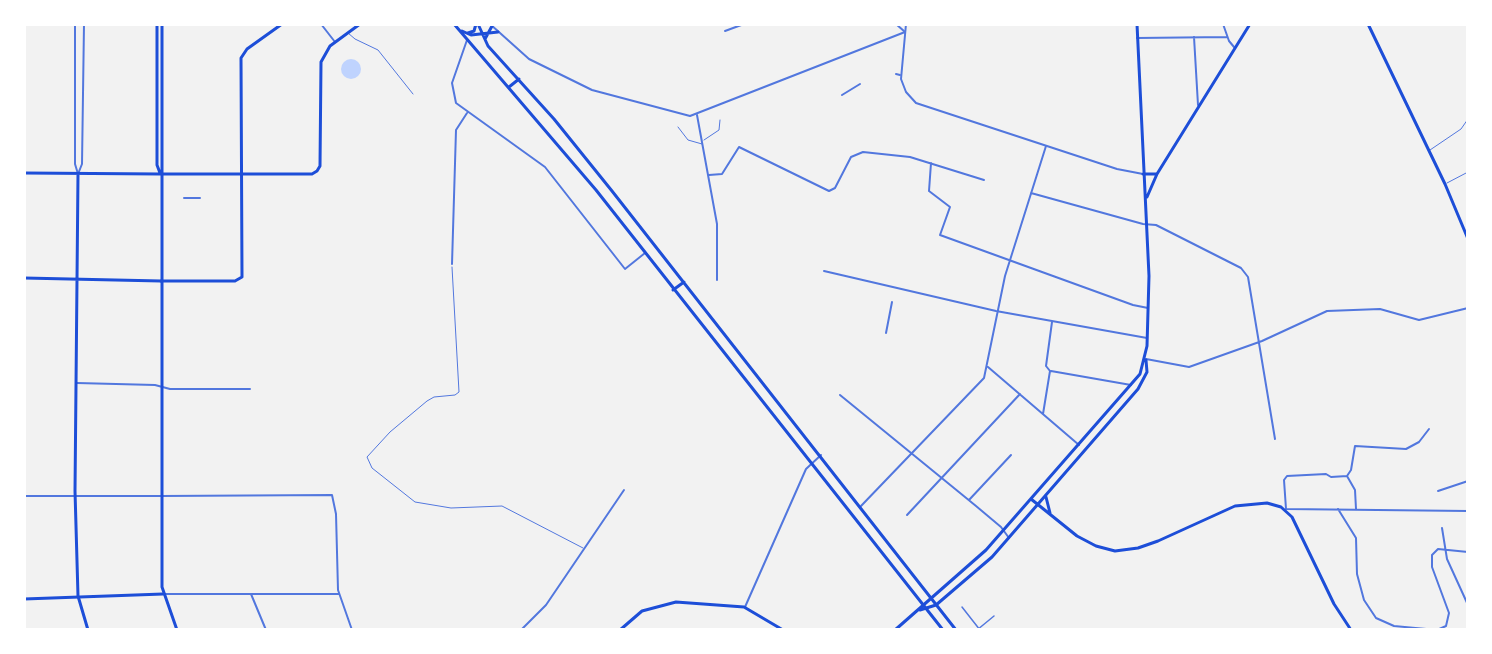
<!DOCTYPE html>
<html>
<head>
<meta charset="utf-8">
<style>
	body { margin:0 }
	#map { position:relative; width:1492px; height:654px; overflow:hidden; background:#f2f2f2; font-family:"Golos Text",sans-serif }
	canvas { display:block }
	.frame { position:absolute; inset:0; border:26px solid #fff; pointer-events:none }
</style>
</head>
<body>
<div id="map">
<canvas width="1492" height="654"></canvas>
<div class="frame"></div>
</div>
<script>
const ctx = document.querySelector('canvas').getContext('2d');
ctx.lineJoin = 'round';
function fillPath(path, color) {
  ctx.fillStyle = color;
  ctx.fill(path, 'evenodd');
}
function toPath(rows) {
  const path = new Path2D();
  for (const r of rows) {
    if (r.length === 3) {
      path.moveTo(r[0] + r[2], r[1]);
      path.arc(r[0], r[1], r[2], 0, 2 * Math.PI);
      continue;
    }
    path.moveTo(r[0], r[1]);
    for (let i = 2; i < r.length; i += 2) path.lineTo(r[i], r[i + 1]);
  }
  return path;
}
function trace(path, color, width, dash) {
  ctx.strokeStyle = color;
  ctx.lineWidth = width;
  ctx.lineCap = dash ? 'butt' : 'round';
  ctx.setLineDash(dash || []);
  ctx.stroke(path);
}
fillPath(toPath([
	[351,69,10]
]), '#bfd3fe');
trace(toPath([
	[348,33,355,39,378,50,413,94],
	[678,127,688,140,702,144],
	[704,140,719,130,720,120],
	[1430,150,1461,129,1468,119],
	[1447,183,1468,172],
	[452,267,459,392,455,395,434,397,427,401,390,432,367,457,372,468,415,502,451,508,502,506,583,548]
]), '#5277de', 1);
trace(toPath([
	[962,607,980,630],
	[977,630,994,616]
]), '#5277de', 1.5);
trace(toPath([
	[896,24,905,32],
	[1223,24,1229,41,1234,47],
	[725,31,744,24],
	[1194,37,1198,105],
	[1137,38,1227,37],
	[467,40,452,83,456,103,545,167,625,269,645,253],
	[896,74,900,75],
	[842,95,860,84],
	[697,115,717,224,717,280],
	[931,163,929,191,950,207,940,235,1133,305,1148,308],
	[709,175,722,174,739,147,829,191,835,188,851,157,863,152,910,157,984,180],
	[1031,193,1143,224,1156,225,1241,268,1248,277,1275,439],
	[184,198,200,198],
	[452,264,456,130,467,113],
	[824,271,996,311,1147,338],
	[886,333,892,302],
	[1146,359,1189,367,1262,341,1327,311,1380,309,1419,320,1468,308],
	[988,367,1079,445],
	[1051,371,1131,385],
	[77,383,155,385,170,389,250,389],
	[840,395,976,506,1001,527,1009,538],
	[1043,414,1050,371,1046,366,1052,322],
	[1429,429,1419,442,1406,449,1355,446,1351,470,1347,476,1331,477,1326,474,1287,476,1284,480,1286,509,1468,511],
	[1347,476,1355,490,1356,509],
	[1438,491,1468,481],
	[161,496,332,495,336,514,338,590,352,630],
	[969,500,1011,455],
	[861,506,984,378,1005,276,1046,146],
	[1338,509,1356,538,1357,574,1364,600,1376,618,1394,626,1437,630,1446,626,1449,613,1432,567,1432,555,1438,549,1468,552],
	[907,515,1020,394],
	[1442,528,1447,559,1468,605],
	[165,594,339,594],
	[251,594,266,630],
	[745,607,806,469,821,455],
	[521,630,546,605,624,490]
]), '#5277de', 2);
trace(toPath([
	[75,24,75,164,78,174],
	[321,24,335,42],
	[490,24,529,59,592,90,690,116,905,32],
	[906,24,901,79,906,92,916,103,1117,169,1143,174],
	[78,174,82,164,84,24],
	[24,496,161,496]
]), '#5277de', 2);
trace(toPath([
	[1368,24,1445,184,1468,239],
	[162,174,312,174,317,171,320,166,321,62,330,46,360,24],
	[1143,174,1156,174],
	[1147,197,1157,174,1250,24],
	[161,281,235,281,242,277,241,58,247,49,282,24],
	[1046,497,1050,513],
	[1031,499,1077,536,1096,546,1115,551,1138,548,1158,541,1235,506,1267,503,1281,507,1292,517,1334,604,1351,630],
	[24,599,163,594],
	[920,610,936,605,992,557,1138,389,1147,372,1146,360],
	[620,630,642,611,676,602,744,607,783,630],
	[895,630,986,550,1140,374,1147,346,1149,276,1137,24]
]), '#1d4ed8', 3);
trace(toPath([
	[157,24,157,165,160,173],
	[162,24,162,587,177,630],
	[454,24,596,190,943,630],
	[478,24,488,46,554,119,612,191,956,630],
	[462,31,471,35,498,32],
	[468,33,474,31,476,24],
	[485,39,492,26],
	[509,87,519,79],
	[24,173,160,174],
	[78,174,75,491,78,596,88,630],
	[24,278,161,281],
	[673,290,684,282]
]), '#1d4ed8', 3);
</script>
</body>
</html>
